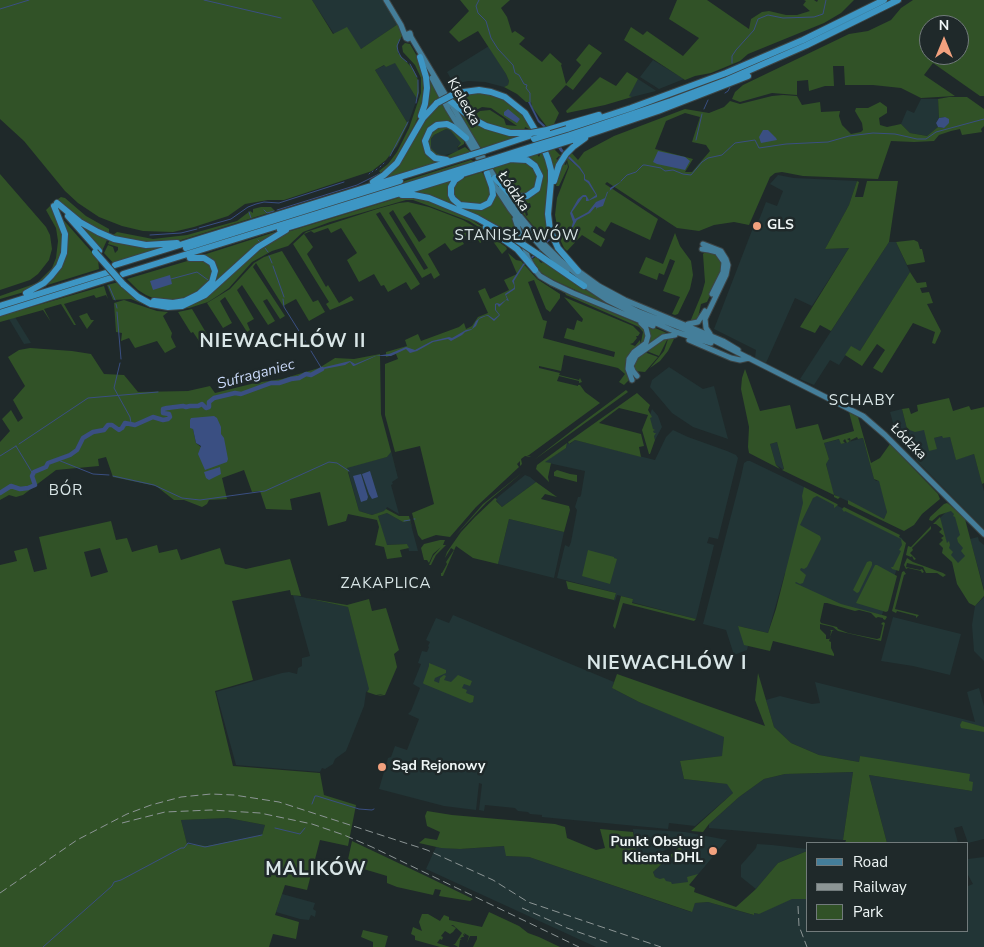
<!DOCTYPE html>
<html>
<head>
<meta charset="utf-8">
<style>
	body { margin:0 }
	#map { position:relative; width:984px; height:947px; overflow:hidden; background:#1f292a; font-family:"Nunito Sans",sans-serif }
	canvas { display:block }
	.legend { position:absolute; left:806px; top:842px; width:162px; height:90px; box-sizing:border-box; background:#1f292a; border:1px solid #727b7c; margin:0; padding:6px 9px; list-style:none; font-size:15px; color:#eff6f6 }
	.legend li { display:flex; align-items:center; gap:10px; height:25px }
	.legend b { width:25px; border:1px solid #727b7c }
	.north { position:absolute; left:919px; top:15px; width:50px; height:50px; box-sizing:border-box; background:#1f292a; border:1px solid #727b7c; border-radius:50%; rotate:0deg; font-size:14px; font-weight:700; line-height:20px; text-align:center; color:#eff6f6 }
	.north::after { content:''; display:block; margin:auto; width:18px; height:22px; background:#f2a17e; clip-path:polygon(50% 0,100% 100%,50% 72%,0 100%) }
</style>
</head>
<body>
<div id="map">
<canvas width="984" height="947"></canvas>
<ul class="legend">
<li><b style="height:6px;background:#447e9a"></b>Road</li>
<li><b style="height:6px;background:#8c9595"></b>Railway</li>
<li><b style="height:14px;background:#315227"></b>Park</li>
</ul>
<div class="north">N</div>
</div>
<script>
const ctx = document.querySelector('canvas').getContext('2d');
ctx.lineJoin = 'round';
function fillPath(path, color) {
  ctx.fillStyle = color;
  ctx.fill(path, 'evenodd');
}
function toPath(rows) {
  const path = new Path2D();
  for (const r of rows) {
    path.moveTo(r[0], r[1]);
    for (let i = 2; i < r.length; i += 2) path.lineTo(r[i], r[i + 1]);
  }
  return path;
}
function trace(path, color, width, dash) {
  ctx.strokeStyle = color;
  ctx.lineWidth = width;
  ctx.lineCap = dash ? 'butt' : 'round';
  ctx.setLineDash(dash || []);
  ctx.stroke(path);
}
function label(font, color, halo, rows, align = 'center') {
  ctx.font = font + ' "Nunito Sans",sans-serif';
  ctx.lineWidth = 5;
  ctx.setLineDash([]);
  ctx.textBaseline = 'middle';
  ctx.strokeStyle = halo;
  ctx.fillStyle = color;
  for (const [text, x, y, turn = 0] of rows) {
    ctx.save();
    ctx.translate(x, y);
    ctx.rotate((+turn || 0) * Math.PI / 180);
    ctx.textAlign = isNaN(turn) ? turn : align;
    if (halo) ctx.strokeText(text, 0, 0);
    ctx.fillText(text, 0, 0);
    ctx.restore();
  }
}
fillPath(toPath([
	[312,0,383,0,398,24,361,49,334,34],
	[489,46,506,74,509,81,508,85,504,87,485,82,468,81,454,84,447,72],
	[653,60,684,79,659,89,640,77],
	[395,62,417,99,408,124,375,70,385,65,386,67],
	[638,79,655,90,656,91,632,97,628,96],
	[921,99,938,99,939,118,936,123,938,127,927,136,910,133,901,124,907,110,914,113],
	[446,129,450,130,462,143,457,147,459,151,442,156,436,153,431,148,430,141,434,135],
	[778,175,794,178,857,181,849,205,825,249,849,248,812,306,795,298,766,363,755,358,756,350,714,329,756,220,759,220,766,202,777,206,783,191,770,184],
	[889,242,896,242,910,272,860,351,851,347,839,365,830,360,814,385,800,379],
	[15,317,31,343,24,344,9,319],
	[669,367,703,389,714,386,728,439,693,427,672,413,650,387,652,380],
	[652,409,658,416,662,427,655,440,649,418],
	[902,409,907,429,923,429,934,438,942,436,950,436,956,459,974,454,984,491,984,529,916,460,908,431,898,441,890,412],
	[673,430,688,437,727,451,736,455,738,458,718,539,709,537,707,543,714,545,696,619,631,602,633,599,617,595,615,601,614,600,616,593,557,578,565,545,569,547,571,542,577,510,575,507,578,497,580,497,581,495,585,471,544,462,566,448,567,443,570,444,575,440,655,460,666,437],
	[863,438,874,479,876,481,879,480,885,500,887,512,884,519,833,494,826,463,829,459,824,443,840,439,841,444],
	[777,442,784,470,776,465,770,444],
	[391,451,398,478,392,482,393,484,391,485,399,514,387,507,385,511,372,515,359,511,347,467,387,457],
	[747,461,750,461,804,487,804,489,902,538,904,543,898,565,882,615,799,596,785,573,768,633,738,626,748,646,747,650,734,655,726,630,703,624,741,477,744,463],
	[525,475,530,477,536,482,502,507,496,500,498,497],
	[951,507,954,509,967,557,958,565,950,556,940,518],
	[387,513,403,522,410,521,418,551,409,551,407,544,386,545,378,516],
	[509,519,564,532,554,578,498,564],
	[978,537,979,541,984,545,984,589,970,539],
	[293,595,348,607,370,689,366,692,364,706,346,751,335,759,333,764,325,769,322,768,320,772,236,765,216,692,282,673,289,672,297,674,298,668,302,666,302,658,310,656],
	[984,597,984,661,974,651,972,625,975,606],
	[453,615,614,682,612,688,639,702,724,736,723,756,680,761,684,779,728,784,733,793,695,826,669,823,668,829,542,817,542,815,530,814,528,812,518,811,515,808,485,805,484,811,479,810,482,784,479,783,476,810,444,806,379,789,388,758,391,757,395,746,407,750,419,719,408,714,411,711,420,688,413,684,421,664,418,663,422,651,427,652,429,647,428,646,430,642,426,640,436,618,449,623],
	[893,617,961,634,950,675,913,666,881,661],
	[815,682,975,722,967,692,979,688,984,706,984,839,968,843,962,826,954,828,958,843,887,843,869,775,972,791,860,756,859,762,819,755,791,743,774,727,766,700,780,696,812,704,820,703],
	[853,772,843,840,709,828,709,824,739,797,764,779,785,774],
	[228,818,265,825,262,835,207,846,187,844,181,820],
	[633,829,685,832,727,840,689,885,674,886,655,877,653,872,681,846,680,843,638,863],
	[757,844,772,845,807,849,807,851,778,863,756,889,741,877,741,865,756,848],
	[505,846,507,856,529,857,691,912,695,903,708,902,753,915,754,913,758,914,792,898,808,899,808,931,968,931,968,886,973,884,968,875,968,859,984,857,984,947,596,947,426,869,436,847,460,849],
	[282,894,315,903,313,909,316,911,315,917,311,915,309,920,300,919,276,912]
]), '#223536');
fillPath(toPath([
	[0,0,312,0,333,34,347,27,361,49,398,24,403,34,398,43,398,53,414,70,418,80,419,93,417,99,395,63,386,67,384,65,375,70,408,124,397,146,386,160,372,171,284,200,268,200,245,204,228,216,194,227,173,232,143,231,122,226,99,217,78,203,65,191,24,141,0,119],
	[460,0,510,0,501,8,507,17,512,33,515,31,525,38,519,44,542,62,550,53,562,64,561,65,566,84,581,65,576,60,589,44,602,53,573,90,566,85,551,101,559,113,554,124,547,127,532,107,531,102,526,102,517,94,504,87,508,85,509,81,506,74,478,31,459,42,449,32,469,11],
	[677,0,707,0,749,29,751,19,762,12,769,11,786,15,797,15,810,11,803,5,806,1,804,0,814,0,817,2,818,0,854,0,841,13,824,23,748,54,740,61,711,73,695,76,685,80,624,40,631,27,643,35,647,31,683,56,699,38,669,19],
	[913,0,984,0,984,96,980,96,933,63,924,75,955,96,921,98,901,88,873,85,845,85,844,66,833,66,834,86,825,86,809,91,808,80,797,81,797,95,772,93,740,102,732,99,735,92,743,85,849,34,868,31,891,20,901,8],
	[929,25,959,25,959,55,929,55],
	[405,43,410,44,418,58,426,88,422,108,415,124,395,160,381,174,379,171,388,164,397,152,409,128,421,93,421,78,415,65,403,52,402,46],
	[424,65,440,98,424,113],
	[627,72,638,79,629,96,632,97,605,105,567,113,566,111,600,77,616,86],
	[476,92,497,96,507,101,520,111,528,121,531,130,525,127,524,131,500,129,476,118,476,114,480,111,490,110,504,119,506,125,517,126,491,108,482,107,469,114,451,98],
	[783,95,797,96,802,105,820,102,821,112,840,111,839,116,842,125,851,134,861,132,863,130,862,123,855,111,856,108,868,108,880,102,887,107,887,113,879,118,880,125,887,127,901,124,910,133,927,136,938,127,944,128,945,117,939,118,938,99,949,97,967,97,984,109,984,126,981,129,982,132,962,135,960,129,951,131,939,135,934,141,914,142,891,141,878,179,803,176,782,172,775,173,770,177,749,225,734,222,714,225,699,231,677,228,607,182,605,184,658,219,650,240,611,222,605,232,596,226,593,232,605,239,601,247,582,235,567,251,564,248,557,233,558,231,555,215,557,198,569,167,566,156,574,164,567,155,570,151,578,160,584,152,614,136,685,109,709,113,724,107,730,101,740,104,772,96],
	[685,113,700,117,692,142,706,145,710,151,692,172,685,172,693,159,655,149,666,121],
	[443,102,455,126,442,122,424,139,437,161,443,162,376,182,390,173,429,113],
	[451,103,469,119,526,135,481,148],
	[445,125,459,134,464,141,464,144,457,148,461,143,450,130,446,129,434,135,431,139,431,148,436,153,442,156,447,156,465,147,471,152,445,159,441,159,430,151,428,138,435,128],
	[553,148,562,157,559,156,556,159,560,161,553,179,547,150],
	[543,151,549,169,545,215,547,229,545,230,549,234,543,238,521,211,522,207,526,208,525,212,526,216,528,215,527,211,531,207,530,203,517,206,509,195,520,199,542,182,526,157,537,154,539,157,541,152],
	[471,160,475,162,312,214,310,211],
	[517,161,523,161,533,166,538,176,537,185,531,192,518,195,507,189,493,168],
	[567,162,568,167,559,186,556,186,562,163,566,165],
	[482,172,490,186,490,198,483,205,461,203,454,197,453,187,460,179],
	[0,174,46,227,50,235,52,249,49,260,38,274,30,280,0,290],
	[453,180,449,196,474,209,495,196,496,192,511,215,520,240,413,192],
	[857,181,859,182,855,197,863,197,867,181,898,181,889,242,831,331,820,325,815,333,800,327,849,248,825,249,849,205],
	[61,197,65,198,86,216,109,229,109,235,75,215,60,201,56,205,63,212,55,206,63,236,61,257,50,276,24,292,0,299,0,296,37,283,52,268,56,258,58,241,56,228,46,210,55,201],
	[401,197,424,199,467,217,510,245,511,247,469,221,424,204,413,200,406,200,330,222,303,232,288,246,272,251,252,262,229,288,219,295,208,302,189,308,165,310,152,308,131,299,113,300,107,285,119,282,135,298,179,309,189,306,207,296,260,249,284,233],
	[408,202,429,207,463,220,495,239,506,247,507,249,502,254,490,237,480,243,473,232,461,239,464,244,451,251,445,243,428,254,440,275,434,279,431,273,422,278,380,212,376,214,420,284,411,290,406,282,388,292,384,285,381,286,374,274,359,282,347,260,357,253,341,228,331,233,328,228,314,233,311,231,304,234,313,247,307,254,326,287,328,285,339,303,351,296,354,300,330,310,326,304,329,302,293,244,306,232,377,209,399,203],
	[393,210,428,268,424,270,389,213],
	[410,212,426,237,419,242,403,217],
	[261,207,271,207,275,211,178,241,150,244,112,236,117,232,153,239,187,235,237,221,250,211,253,213,253,209],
	[59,215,98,259,99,269,41,287,46,283,65,250],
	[71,217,107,240,102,251,97,246],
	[297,223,297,224,125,277],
	[275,232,256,247,203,294,186,303,168,305,151,301,136,293,125,282,142,296,154,302,173,304,186,302,203,293,214,283,217,277,215,264,207,258,200,256],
	[675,233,680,246,691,261,693,275,690,289,678,314,675,315,672,314,680,297,663,291,675,261,670,259,664,275,659,273,657,280,639,273,646,257,663,264],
	[110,239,164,247,115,265,104,253,108,245,113,247,115,253,118,250,118,247,108,244],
	[914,240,918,242,920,249,922,249,925,262,907,265,896,242],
	[282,251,313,302,318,300,325,312,309,321,296,299,283,306,256,263,253,267,285,316,280,319,267,299,263,301,275,321,268,325,242,285,237,290,254,319,247,323,250,330,247,332,225,297,220,301,232,323,223,328,207,303,230,289,254,263,264,257],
	[705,252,712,253,718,256,721,262,722,269,707,302,701,304,698,317,694,322,690,322,702,293,705,282,703,254],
	[508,253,516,260,521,261,537,279,560,294,560,298,550,312,546,309,534,280,528,282,543,320,547,321,543,338,614,357,615,352,564,338,567,328,574,330,577,320,582,322,583,319,564,297,633,326,640,333,638,336,636,336,637,338,633,343,630,344,635,346,640,340,641,345,628,381,624,385,619,382,625,374,618,368,564,355,561,371,539,366,539,368,560,373,559,375,579,380,580,378,582,382,579,383,579,381,559,376,557,381,578,386,578,385,580,385,585,392,600,403,529,455,527,455,531,457,525,456,521,459,522,464,520,466,520,461,517,464,519,467,476,507,450,537,436,535,422,540,418,535,412,513,434,504,420,446,395,452,385,415,385,364,398,359,396,354,386,357,386,352,407,346,405,340,418,334,421,341,459,327,464,323,466,329,472,326,478,317,488,313,478,291,485,288,490,299,509,290,504,280,517,274],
	[537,256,540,262,542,263,543,261,610,306,547,277,539,271,531,260],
	[194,259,209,262,214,275,203,290,179,301,155,299,146,295,138,290,127,279],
	[528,265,540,279,550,286,639,324,644,329,646,334,644,342,642,343,641,342,643,332,639,327,566,295,565,293,562,292,562,291,550,285,540,279],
	[910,272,917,283,926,282,927,287,920,288,922,293,929,292,933,303,927,304,941,331,935,344,932,343,935,332,913,323,882,373,873,368,885,350,877,344,862,366,845,355,851,346,860,351],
	[104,286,108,299,106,295,96,298,94,295,64,304,76,325,74,325,61,304,44,309,51,322,43,310,0,322,0,316],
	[124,300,157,311,168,312,163,316,172,333,171,337,176,347,165,353,157,341,135,348,129,338,121,341,122,333,116,332,114,303],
	[192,309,208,336,199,341,193,332,191,333,178,312],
	[87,313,91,320,94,320,87,329,79,316],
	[646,324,669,334,640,351,645,345],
	[664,338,668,338,659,356,649,352,647,350],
	[668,339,674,339,668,351,660,361,650,368,664,351],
	[30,348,72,351,91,354,104,374,124,375,138,392,188,391,210,386,215,393,255,383,282,379,319,368,335,358,354,359,380,354,381,414,398,478,396,480,398,478,391,452,387,457,347,468,349,471,348,472,359,511,372,515,384,511,386,509,399,516,409,516,413,531,410,521,403,522,387,513,378,516,387,545,407,544,409,548,400,550,402,557,387,559,384,547,375,545,379,527,377,520,348,514,346,521,328,526,320,492,290,499,292,510,266,509,260,491,252,492,244,470,222,478,227,499,209,500,207,504,202,507,184,500,174,500,156,486,113,477,106,457,98,459,99,466,56,470,23,495,16,497,9,495,0,500,0,442,10,431,2,419,11,410,18,422,23,418,13,400,25,386,8,357,19,350],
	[221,427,221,434,202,448,196,443,193,429],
	[645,351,647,353,658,357,645,372,634,371,635,360],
	[745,369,760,411,790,405,796,429,818,424,823,440,854,431,849,412,858,417,871,463,880,458,890,444,938,494,940,499,922,514,914,525,904,531,848,504,848,500,884,519,887,512,879,481,874,479,863,438,858,439,857,437,851,440,851,442,850,438,847,439,850,441,847,443,845,439,843,441,845,443,841,444,839,439,824,443,829,459,826,464,834,495,840,497,838,499,834,497,834,495,782,470,784,469,777,442,770,444,776,465,780,469,749,453,748,447,749,427,741,389,742,378],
	[626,390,628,392,534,460,575,428],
	[637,393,650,405,648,410,652,417,650,418,653,429,655,430,653,431,654,433,656,433,654,436,655,440,650,454,649,454,642,430,648,415,619,408,599,423,641,434,644,446,639,447,641,457,575,440,569,444,568,442],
	[949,398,953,411,969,406,971,410,984,407,984,483,982,484,974,454,956,460,950,437,943,438,942,436,934,438,937,449,929,451,924,430,915,432,907,429,902,409,909,408,911,414,918,411,917,405],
	[567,443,566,448,545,462,551,463,548,477,549,482,536,469,537,465],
	[557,470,570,474,577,475,577,482,554,476,554,472],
	[523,472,486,503,455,536,483,504],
	[536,482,557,497,545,494,541,499,569,506,570,510,564,532,509,519,498,564,473,558,456,546,443,576,441,576,441,573,442,573,447,564,446,562,454,550,451,548,445,558,447,552,461,532,475,517,495,498,497,499,496,501,502,507],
	[804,487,837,504,838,505,834,508,834,505,817,496,813,498,800,525,820,536,821,539,807,567,804,569,801,568,800,570,806,575,803,583,800,584,796,582,795,583,841,604,886,616,887,617,885,620,883,619,883,618,878,617,876,618,871,613,859,610,855,611,827,603,824,603,820,621,821,623,837,627,838,629,848,633,877,639,880,638,883,625,881,624,883,622,885,623,881,641,838,631,833,627,820,624,820,629,826,635,826,639,830,639,831,631,830,630,834,630,832,631,829,641,831,642,831,648,834,654,834,656,773,641,770,651,744,645,738,626,768,633,776,609,803,503,802,496],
	[947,503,950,505,965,519,984,591,984,596,975,606,969,603,957,584,952,562,942,553,943,548,939,544,943,540,941,538,944,536,939,532,942,529,936,524,933,524,940,517,947,543,949,541,950,545,949,548,953,552,951,555,958,563,965,556,961,551,963,548,958,542,957,538,960,535,955,517,953,516,954,514,951,511,939,515,932,521,929,520,930,517,944,504],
	[844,507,900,535,899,537,906,543,899,571,892,569,891,567,893,567,901,551,899,550,902,545,901,539,845,511,844,512,842,509],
	[111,521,116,540,127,538,132,552,157,545,159,553,177,549,181,560,220,548,225,564,246,569,290,559,301,596,291,595,290,590,232,601,253,680,215,691,233,766,320,773,324,795,356,805,348,846,320,840,307,890,285,885,275,915,299,922,296,939,273,934,269,947,0,947,0,565,17,561,14,551,27,548,34,572,47,569,39,537],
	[100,548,108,572,91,577,84,552],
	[228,818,265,825,262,835,207,846,187,844,181,820],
	[931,526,931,529,912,548,913,550,910,553,916,559,914,560,912,556,911,557,906,555,908,546,911,547],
	[440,540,445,540,443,545,446,545,436,555,431,565,429,565,433,556,441,547,433,554,429,563,427,560,424,560,421,548,424,544],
	[588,550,614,557,614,558,617,559,610,584,582,576],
	[907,558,913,562,943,573,946,575,943,577,937,573,926,573,923,567,907,563,906,567,920,570,922,569,924,572,922,573,921,571,908,568,906,569,904,565],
	[870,561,872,562,872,565,859,592,857,593,853,590,867,562],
	[875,565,877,565,897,576,888,611,886,612,856,603],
	[904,571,906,574,904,575,895,609,919,615,916,618,916,616,897,611,896,613,892,611,902,572],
	[566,581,616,593,614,600,568,589],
	[621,596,633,599,632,603,696,619,694,621,623,603,615,629,613,626],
	[306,598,347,605,369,599,372,611,386,608,399,650,394,654,397,667,385,695,377,696,383,694,376,695,367,692,369,689,348,607],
	[429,663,446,670,446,673,435,678,434,681,439,683,440,678,444,675,446,676,444,680,451,682,458,675,472,681,470,686,464,684,462,688,467,690,466,693,474,696,473,702,470,703,424,684,423,683,429,666],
	[758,673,774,727,791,743,819,755,859,762,860,756,970,774,969,781,973,782,972,791,869,775,887,843,845,843,846,840,843,840,853,772,785,774,764,779,739,797,709,824,703,832,691,831,733,793,727,784,684,779,680,761,722,756,724,737,639,702,612,688,617,674,765,726,755,700],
	[962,721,984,727,984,732,961,728,960,725],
	[427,811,452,815,555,824,565,827,567,838,596,850,605,848,600,829,633,832,638,862,662,852,668,857,681,846,682,855,680,853,676,854,676,856,667,859,653,872,655,877,660,879,664,878,666,881,671,882,672,884,688,882,687,877,698,874,689,885,695,888,694,892,736,907,756,889,778,863,807,851,808,849,808,899,792,899,759,914,754,913,754,915,708,902,695,903,692,912,529,857,506,856,504,846,460,849,441,848,419,843,425,838,437,840,440,832,427,826,425,816],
	[352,841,430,878,473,899,470,901,439,896,441,890,435,889,433,895,397,887,387,883,387,876,347,864],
	[489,912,519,926,528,933,539,937,560,947,473,947,477,939,477,936,470,936,467,943,469,936,464,933,465,935,463,934,464,937,462,937,460,939,462,940,460,940,459,947,458,947,453,944,455,944,462,933,453,925,451,925,456,928,453,932,450,934,445,931,441,936,443,937,442,940,440,939,437,943,450,947,440,947,415,940,415,936,411,934,413,927,422,931,419,922,422,914,428,914,440,921,444,915,449,917,449,920,482,927],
	[363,930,388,936,385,947,373,947,373,942,361,937]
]), '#315227');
fillPath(toPath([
	[528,102,530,102,539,120,552,132,563,150,580,167,585,175,585,179,589,181,597,195,597,197,588,201,586,201,586,197,583,197,572,212,575,219,588,212,596,202,605,198,607,192,610,191,610,188,622,181,608,192,603,206,597,208,597,210,596,207,595,207,590,213,577,220,572,229,549,241,540,252,524,265,514,281,515,289,506,295,509,301,506,300,499,307,497,304,496,305,496,310,500,315,494,321,488,316,486,316,479,319,476,326,471,330,465,332,462,335,451,341,448,339,433,342,417,351,410,353,406,349,391,356,376,356,354,366,353,366,350,362,345,365,324,369,319,372,321,368,350,361,355,364,375,356,389,354,406,347,415,350,432,341,449,337,452,338,466,330,472,329,476,321,481,317,488,315,494,319,499,315,495,310,495,304,497,303,500,304,507,299,505,294,514,288,514,285,512,281,523,264,538,251,549,239,571,229,573,222,570,213,578,199,583,195,586,195,589,200,596,195,588,183,584,180,584,175,579,168,560,151,549,132,538,122],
	[508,109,520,119,517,123,504,115,504,112],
	[945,117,949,119,949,123,944,128,938,127,936,123,939,118],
	[763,130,768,130,776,138,777,140,761,143,759,137],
	[658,151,685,157,690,161,685,170,657,164,653,162],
	[170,275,172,284,153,290,150,281],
	[214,416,217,418,221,427,221,434,224,438,228,459,227,462,205,470,198,454,201,446,196,443,193,429,190,428,190,420,191,418],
	[220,467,221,474,209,480,206,478,204,472],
	[370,471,378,497,372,499,369,494,362,474],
	[361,474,368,497,367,500,361,502,353,476]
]), '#3a4f82');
trace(toPath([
	[204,0,281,18],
	[479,0,476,6,478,13,486,21,491,38,498,49,513,65,515,73,519,75,524,84,527,85,526,88,530,93,530,103],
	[0,9,29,0],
	[400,39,397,46,398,51,401,57,407,62],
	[732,63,732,56,736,50,754,30,758,19,768,15,783,18,814,17,823,14,826,0],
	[410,64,417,77],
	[725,93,728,91,730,87],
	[416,103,418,92,418,80],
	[704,109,708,100],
	[696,140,702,114],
	[390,156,408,122],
	[383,164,384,163],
	[380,167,381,166],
	[376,170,377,169],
	[372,172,373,171],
	[369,174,370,173],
	[621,181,627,175,636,172,643,165,645,165,661,168,665,171,673,170,683,174,691,175,702,162,708,158,722,155,735,143,755,140,759,148,786,144,828,142,849,136,873,133,895,134,917,139,926,139,936,132,984,119],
	[264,210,267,213,274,211],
	[277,210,357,185,379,174],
	[249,212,251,218],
	[199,228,231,219,248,207,256,204,264,202,279,203,344,182],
	[150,235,181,233,197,229],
	[258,240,260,242],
	[265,248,268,252],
	[269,256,272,263],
	[273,266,284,297],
	[171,279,197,272,208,280],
	[109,286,115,300],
	[283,299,284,307,309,347],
	[116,304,117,308],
	[117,312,121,359],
	[311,351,322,369],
	[120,363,114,388,130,417,131,423],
	[19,444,88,398,158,392],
	[16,446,33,474],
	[0,456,16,446],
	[58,460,93,474,109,475],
	[113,476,154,485,182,498,200,500,265,491,329,462,337,463,349,471],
	[414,519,415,519],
	[404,521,410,520],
	[312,804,315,796,317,796,359,809,372,810,374,809],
	[275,828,300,834,305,828],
	[43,947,112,886,114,882,121,880,181,848,184,848,188,843,205,847,262,835]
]), '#3a4f82', 1);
trace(toPath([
	[0,493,11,486,20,489,28,488,35,485,32,476,34,472,46,467,48,463,70,455,77,450,83,438,93,432,104,430,108,425,112,425,119,430,122,428,125,423,135,425,153,417,163,420,168,419,170,417,169,414,163,413,163,409,167,408,183,406,186,407,190,406,198,406,202,404,206,408,209,407,209,402,214,398,235,393,241,394,271,383,279,383,291,379,299,378,306,374,311,375,322,369]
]), '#3a4f82', 4.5);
const major = toPath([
	[386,0,401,25,406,38,408,39,411,37,410,33,405,35],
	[411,37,497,181],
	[432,78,448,109,482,164],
	[491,180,510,209,528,232,543,249,567,271],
	[501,188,520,216,539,239,561,261,584,280,611,298,637,311,715,341,863,416,885,435,984,534],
	[515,219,528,258,535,270,540,276,552,283,573,293,653,326],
	[703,244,721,251,726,259,728,265,726,275,705,319,706,328,710,334],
	[702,249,709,250,717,252,724,262,723,272,712,294],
	[577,270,599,286,625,300,723,341,738,350],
	[583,284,607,300,631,312,676,332,711,343],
	[688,324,698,322,705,311],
	[689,340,731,358,740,360,749,358],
	[637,376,633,371,631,366,636,356,663,337,675,335],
	[632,380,628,369,629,359,634,352,646,343,648,336,646,328,641,323]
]);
const highway = toPath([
	[420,57,426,77,427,88,425,104,421,116],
	[456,93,479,90,491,92,505,97,525,113,538,135],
	[448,99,471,118,486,126,510,133,531,133],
	[567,129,631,108,726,73,803,40,884,0],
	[547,130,599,115],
	[570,135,671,101,727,80,807,45,898,0],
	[572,140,658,111,748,76],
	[542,144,548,159,551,170,551,181,548,214,550,230,558,248,578,271],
	[484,151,532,135],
	[447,160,435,158,428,152,425,141,430,130,437,125,447,124,453,127,466,138],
	[490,160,537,145],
	[492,165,540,150],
	[461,176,455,180,451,187,451,195,453,199,460,205,481,207,489,203,493,195,492,187,487,173],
	[495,178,509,193,517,197,527,196,537,189,540,176,535,166,527,160,509,159],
	[554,181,559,165,566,154,574,146,585,138],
	[373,182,384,175,397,163,423,118,437,103],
	[402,195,414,195,429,198,477,218,518,241],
	[57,203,80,222,98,232,114,239,146,245,177,243],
	[68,216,99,251],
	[486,227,517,249,535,270],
	[280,230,479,169],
	[186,248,400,181],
	[539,255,584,286],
	[115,265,471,155],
	[123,274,477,164],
	[123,284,138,297,151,304,168,307,182,306,205,295,258,247,286,230],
	[26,293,44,283,51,276,59,266,64,253,65,234,54,206],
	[154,301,173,303,185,301,199,294,212,282,215,271,212,263,204,258,190,258],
	[0,306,109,272],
	[0,313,114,277]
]);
trace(major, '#3c4445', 7);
trace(highway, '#3c4445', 8);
trace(major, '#447e9a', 5);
trace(highway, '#3d96c4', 6);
trace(toPath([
	[122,823,165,812,211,810,260,813,312,824,344,835,372,847,579,947],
	[0,893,77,840,127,814,151,805,181,797,211,794,234,795,279,802,427,850,493,880,528,902,661,947],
	[798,906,799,926,807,947],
	[522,908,567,928,609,943]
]), '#8c9595', 1, [8, 4]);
const highwayBridge = toPath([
	[437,103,456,93],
	[531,133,547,130],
	[534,139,567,129],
	[537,145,570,135],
	[540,150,572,140],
	[471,155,484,151],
	[477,164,490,160],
	[479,169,492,165],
	[518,241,539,255],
	[95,252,123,284]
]);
trace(highwayBridge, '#3c4445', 8, []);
trace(highwayBridge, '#3d96c4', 6);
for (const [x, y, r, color] of [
	[757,226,5,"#f2a17e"],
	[382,767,5,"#f2a17e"],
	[713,851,5,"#f2a17e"]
]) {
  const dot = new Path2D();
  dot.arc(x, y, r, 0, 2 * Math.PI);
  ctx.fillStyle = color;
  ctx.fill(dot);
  trace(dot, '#1f292a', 2);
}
label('14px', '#eff6f6', '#1f292a', [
	["Kielecka",463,102,60],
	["Łódzka",513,192,56],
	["Łódzka",908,442,45]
]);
label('bold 14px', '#eff6f6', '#1f292a', [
	["GLS",767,226],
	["Sąd Rejonowy",392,767],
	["Punkt Obsługi",703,843,"right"],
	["Klienta DHL",703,859,"right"]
], 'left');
ctx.letterSpacing = '1px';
label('15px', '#d9e6e7', '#1f292a', [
	["STANISŁAWÓW",517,236],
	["SCHABY",862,401],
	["BÓR",66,491],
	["ZAKAPLICA",386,584]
]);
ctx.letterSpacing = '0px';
label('italic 15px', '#c9d8f8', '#1f292a', [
	["Sufraganiec",256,375,-15]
]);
ctx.letterSpacing = '1px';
label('bold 19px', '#d9e6e7', '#1f292a', [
	["NIEWACHLÓW II",283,342],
	["NIEWACHLÓW I",667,664],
	["MALIKÓW",316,870]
]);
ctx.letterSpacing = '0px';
</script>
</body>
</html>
